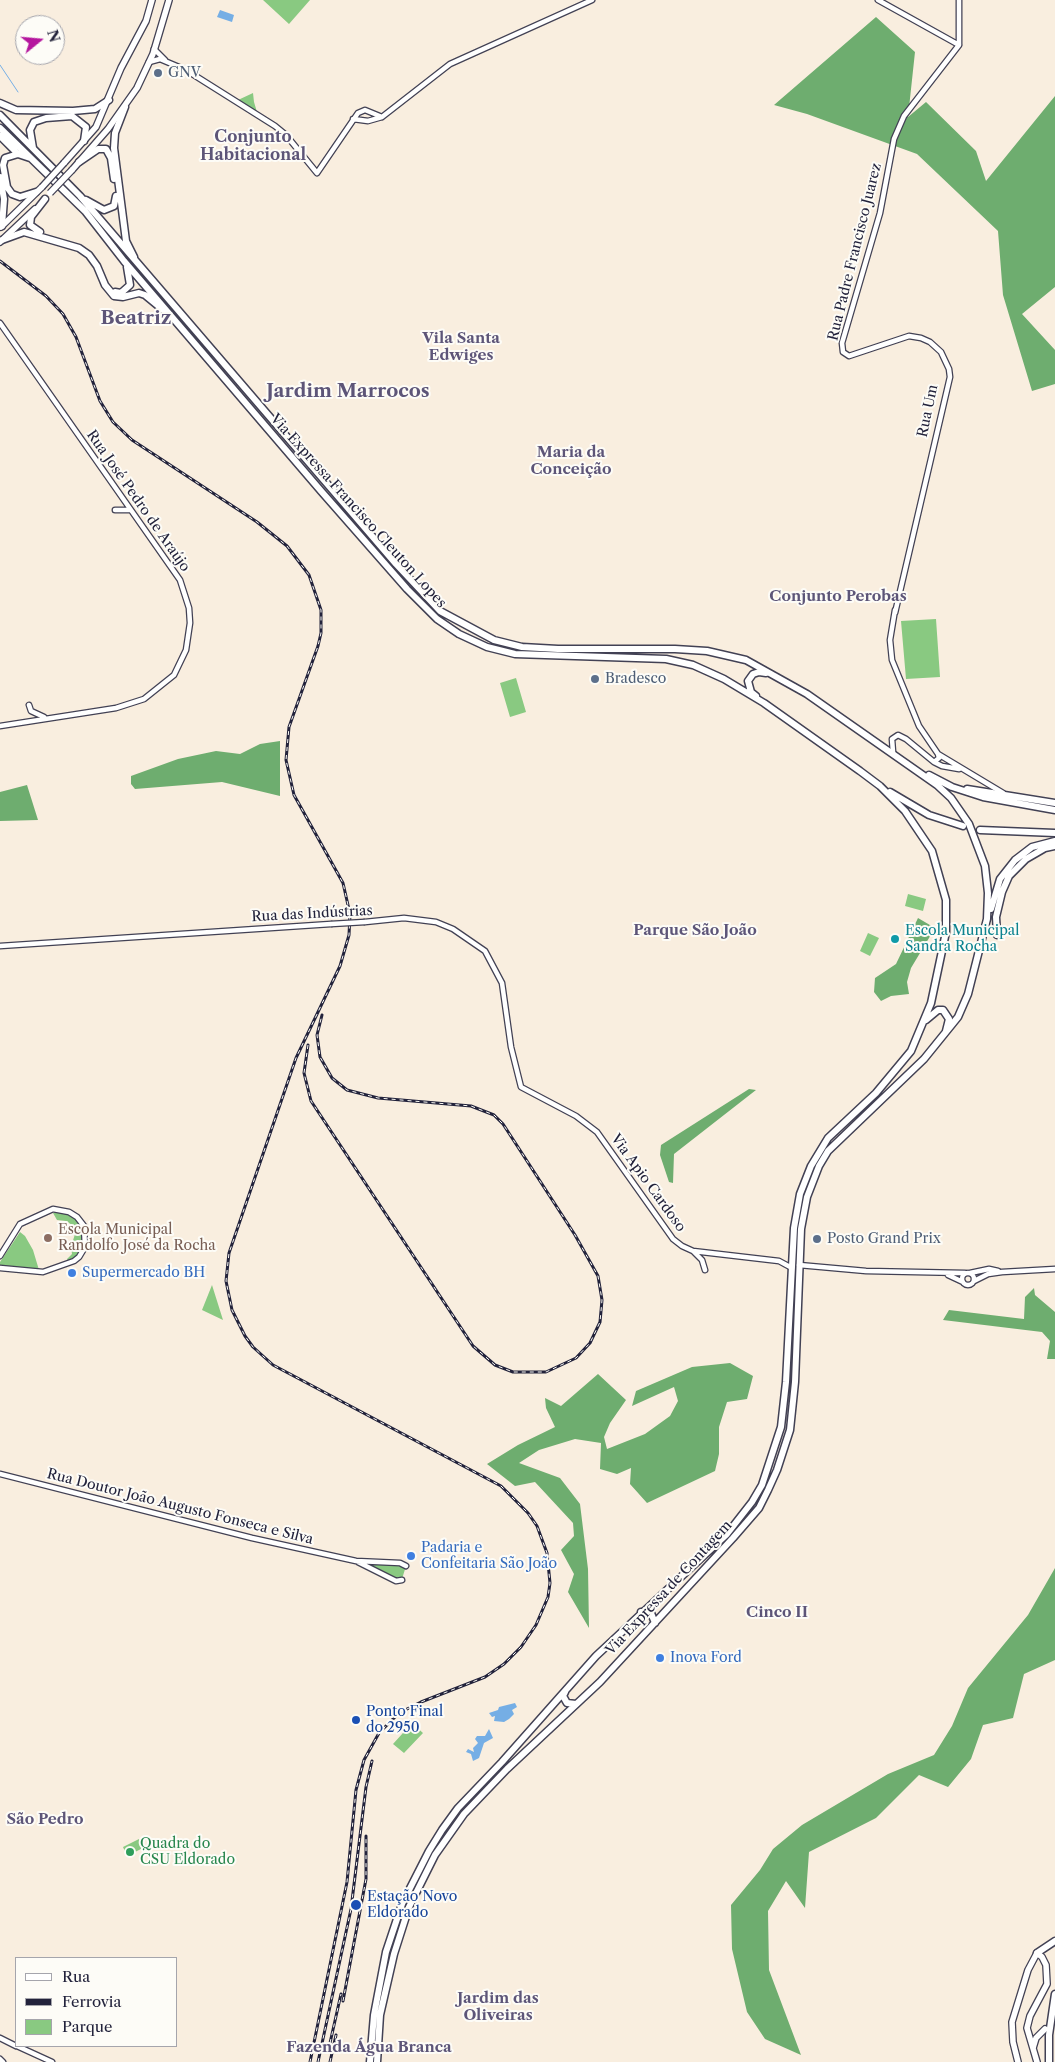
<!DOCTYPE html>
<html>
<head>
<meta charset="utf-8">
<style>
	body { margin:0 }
	#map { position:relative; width:1055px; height:2062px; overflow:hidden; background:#f9eedf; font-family:"Libre Caslon Text",serif }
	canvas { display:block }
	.legend { position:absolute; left:15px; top:1957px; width:162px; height:90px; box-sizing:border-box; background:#fdfcf7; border:1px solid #a5a5ac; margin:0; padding:6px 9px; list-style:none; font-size:15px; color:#22223b }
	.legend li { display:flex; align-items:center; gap:10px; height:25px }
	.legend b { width:25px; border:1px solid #a5a5ac }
	.north { position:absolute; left:15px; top:15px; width:50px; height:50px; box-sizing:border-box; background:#fdfcf7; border:1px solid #a5a5ac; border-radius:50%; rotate:73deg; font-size:14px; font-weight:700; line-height:20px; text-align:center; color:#22223b }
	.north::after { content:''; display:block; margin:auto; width:18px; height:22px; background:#b5179e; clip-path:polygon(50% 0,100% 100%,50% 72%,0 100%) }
</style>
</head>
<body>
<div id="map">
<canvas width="1055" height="2062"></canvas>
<ul class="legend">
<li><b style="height:6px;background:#fff"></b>Rua</li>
<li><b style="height:6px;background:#22223b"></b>Ferrovia</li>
<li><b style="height:14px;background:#89c981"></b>Parque</li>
</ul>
<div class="north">N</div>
</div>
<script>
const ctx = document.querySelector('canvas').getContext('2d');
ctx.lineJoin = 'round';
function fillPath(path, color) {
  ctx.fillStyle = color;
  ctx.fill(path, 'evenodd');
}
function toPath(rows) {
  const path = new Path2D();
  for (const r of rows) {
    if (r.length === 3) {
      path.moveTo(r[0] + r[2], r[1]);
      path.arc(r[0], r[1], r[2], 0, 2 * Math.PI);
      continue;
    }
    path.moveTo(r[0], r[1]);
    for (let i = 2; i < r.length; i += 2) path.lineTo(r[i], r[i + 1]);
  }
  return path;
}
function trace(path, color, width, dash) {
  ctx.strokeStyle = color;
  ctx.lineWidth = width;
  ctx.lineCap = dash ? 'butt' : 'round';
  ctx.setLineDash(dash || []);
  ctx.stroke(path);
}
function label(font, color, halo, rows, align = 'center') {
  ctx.font = font + ' "Libre Caslon Text",serif';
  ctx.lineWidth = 4;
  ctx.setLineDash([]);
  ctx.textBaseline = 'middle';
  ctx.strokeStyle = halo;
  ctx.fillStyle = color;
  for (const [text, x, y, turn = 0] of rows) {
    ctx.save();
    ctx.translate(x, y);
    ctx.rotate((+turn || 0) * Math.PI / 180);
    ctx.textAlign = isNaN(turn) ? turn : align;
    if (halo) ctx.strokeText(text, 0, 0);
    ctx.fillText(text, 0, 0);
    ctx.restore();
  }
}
fillPath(toPath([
	[263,0,310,0,289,24],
	[253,93,254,102,257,112,238,100],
	[936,619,940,677,906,679,901,621],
	[516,678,526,712,510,717,500,683],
	[908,894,926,899,923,911,905,906],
	[868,933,879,938,870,956,860,951],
	[60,1212,76,1218,82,1226,82,1249,78,1255,68,1261,67,1259,72,1254,71,1247,75,1234,72,1225,66,1221,57,1220,53,1213],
	[20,1232,25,1236,33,1250,39,1270,0,1266,0,1262],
	[212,1285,223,1320,202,1310],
	[364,1563,400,1564,406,1566,402,1579,396,1579],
	[412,1723,423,1733,404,1753,393,1744],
	[139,1839,143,1848,127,1856,123,1847]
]), '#89c981');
fillPath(toPath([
	[876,17,915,52,908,117,926,102,976,151,986,181,1055,96,1055,287,1022,314,1055,350,1055,384,1032,391,1003,295,998,231,917,154,807,114,774,105],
	[280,741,280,796,222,782,135,789,131,784,131,776,178,759,216,751,240,754,260,744],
	[27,785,38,820,0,821,0,792],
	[918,918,935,928,911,968,907,982,909,994,891,996,881,1001,874,992,875,978,896,964],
	[749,1089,756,1090,674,1154,673,1183,669,1182,660,1155,661,1145],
	[1034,1288,1035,1295,1055,1312,1055,1359,1047,1359,1050,1341,1042,1332,943,1320,949,1310,1024,1319,1025,1297],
	[730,1363,753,1376,747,1399,727,1402,719,1427,719,1454,715,1471,647,1503,630,1484,631,1468,617,1474,600,1469,601,1443,575,1439,539,1450,519,1463,560,1478,580,1504,588,1569,589,1628,568,1592,574,1574,561,1550,574,1536,573,1523,535,1482,515,1486,487,1464,518,1445,555,1427,546,1408,545,1398,561,1406,598,1374,626,1400,610,1423,604,1437,607,1449,645,1434,670,1416,678,1401,674,1387,632,1406,636,1391,692,1367],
	[1055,1568,1055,1660,1024,1674,1013,1718,983,1725,971,1759,948,1787,919,1775,876,1818,809,1852,805,1908,786,1881,768,1911,769,1970,801,2055,765,2039,747,2012,732,1949,731,1905,760,1870,773,1849,802,1825,888,1774,934,1755,952,1726,968,1688,1028,1615]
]), '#6ead6f');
fillPath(toPath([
	[220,10,234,15,232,22,217,17],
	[515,1703,517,1707,512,1710,514,1714,509,1719,504,1722,494,1721,495,1716,492,1717,489,1713,498,1710,499,1707],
	[489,1729,493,1738,484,1743,479,1758,473,1761,471,1754,466,1752,468,1749,474,1752,473,1748,478,1743,475,1739,477,1736,485,1736]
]), '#75aee5');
trace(toPath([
	[0,65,18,92]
]), '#75aee5', 1);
const minor = toPath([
	[878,0,959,45],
	[154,49,165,60],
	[149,62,160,59,186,70,275,126,286,135,317,173,358,113,365,110,382,117],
	[353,119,368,121,382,117,450,64,592,0],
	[0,323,180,580,189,608,190,623,186,650,174,675,144,699,116,708,0,726],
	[115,510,130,510],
	[895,610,890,640,892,660,919,726,938,754,1003,793],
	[895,613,950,377,949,369,941,352,930,342,921,338,909,336,849,356,843,352,842,343,880,213,894,139,904,116,959,45,959,0],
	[29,705,31,711,44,717],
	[893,752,892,739,898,735,906,739,934,762,939,758,938,754],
	[934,762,942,766,959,769],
	[365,922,404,918,436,922,453,929,485,951,502,983,511,1047,521,1087,576,1116,597,1132,673,1239,682,1246,693,1251,779,1261,792,1268],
	[0,946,331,924],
	[694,1252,702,1260,705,1270],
	[0,1256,20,1224,53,1209,69,1212,77,1217,84,1226,85,1247,79,1257,74,1261,43,1272,0,1268],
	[799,1265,866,1271,965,1273],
	[968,1279,6],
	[970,1273,989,1269,998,1271],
	[948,1275,963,1282],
	[974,1281,988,1274,1002,1272,1055,1269],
	[0,1474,252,1538,356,1561,400,1563,406,1566],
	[358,1562,396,1581,402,1580],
	[0,2038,16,2046],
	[17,2046,52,2062],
	[0,2059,3,2062]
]);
const major = toPath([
	[64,163,96,127,121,68,146,21,152,0],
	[72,170,108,129,137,88,153,54,169,0],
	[1,227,42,187],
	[0,242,35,209],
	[1033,2048,1036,2038,1045,2029],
	[1018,2062,1013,2042,1012,2022,1028,1970,1037,1953,1042,1957,1046,1965,1047,1984,1030,2016,1027,2028,1037,2062]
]);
const highway = toPath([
	[0,103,16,110,73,111,95,109,109,100],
	[125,107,115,133,114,148,126,241,134,257],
	[0,115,80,196,396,564,440,611,494,640,522,647,558,649,675,649,707,651,746,660,807,694,937,785,951,798,969,824,985,866,988,893,987,919,968,994,958,1017,924,1059,828,1151,819,1166,807,1197,801,1229,795,1382,790,1430,777,1470,768,1490,759,1508,733,1538,600,1682,507,1769,464,1814,435,1855,409,1907,394,1954,380,2015,377,2062],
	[0,128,85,211,124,261,321,491,407,589,437,619,459,634,487,647,515,654,666,659,693,665,724,679,764,703,860,771,880,786,905,811,932,851,946,900,946,932,931,1003,911,1051,876,1093,828,1138,811,1166,800,1194,794,1228,786,1382,781,1427,762,1485,752,1502,727,1534,596,1656,502,1762,458,1808,442,1830,429,1851,402,1904,386,1952,374,2015,370,2062],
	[0,136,18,154],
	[33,148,30,130,34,122,46,118,72,116,86,127,84,141],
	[30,158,18,154,5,158,3,165,7,187,12,194,20,197,36,192],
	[79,162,98,149,106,149,111,158,114,179],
	[0,177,4,199,2,226],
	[86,200,104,210,114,206,116,196],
	[40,232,30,225,31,217,45,199],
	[2,240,24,232,79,248,89,255,97,266,105,285,114,296,123,297,139,293,145,295,162,309],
	[115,292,121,293,130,285,127,267],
	[756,696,751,692,748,681,753,674,759,672,766,673],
	[929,775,952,787,983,797,1055,810],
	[967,789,1055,803],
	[890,792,929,815,963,826],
	[980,830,1055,833],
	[991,909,1000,879,1015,860,1032,847,1055,841],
	[997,935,996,917,1002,892,1009,876,1026,859,1045,848,1055,846],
	[926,1020,938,1010,943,1010,949,1019,946,1031],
	[641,1612,651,1613,655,1623],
	[565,1692,563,1696,567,1703,576,1704],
	[1037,1953,1055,1941],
	[1049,2062,1049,2035,1055,1994]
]);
trace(minor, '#424154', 7);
trace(major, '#424154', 8);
trace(highway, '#424154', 9);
trace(minor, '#fff', 4.5);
trace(major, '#fff', 5.5);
trace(highway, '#fff', 6);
const rail = toPath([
	[0,261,46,296,63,314,76,337,100,401,113,422,132,440,257,522,287,546,309,575,321,610,321,633,318,646,289,727,286,760,294,795,343,883,350,914,349,935,340,966,296,1058,229,1253,226,1281,232,1310,245,1336,253,1347,273,1365,501,1486,528,1513,537,1526,547,1553,550,1583,548,1597,536,1625,521,1647,504,1664,485,1677,421,1702,399,1713,379,1733,364,1760,356,1790,347,1882,310,2062],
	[308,1045,304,1073,311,1101,473,1346,495,1365,513,1372,546,1372,576,1358,590,1343,600,1322,602,1300,598,1276,575,1235,503,1124,494,1115,471,1106,378,1098,347,1090,332,1078,320,1057,317,1035,322,1015],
	[343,2001,366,1879,366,1836],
	[330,2043,341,1994],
	[318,2062,351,1909,366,1787,372,1761],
	[330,2062,336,2035]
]);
trace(rail, '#22223b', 3);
trace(rail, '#fdfcf7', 1, [4]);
const minorBridge = toPath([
	[331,924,365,922]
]);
const majorBridge = toPath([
	[42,187,64,163],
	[50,193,72,170]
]);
trace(minorBridge, '#424154', 7, []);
trace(majorBridge, '#424154', 8, []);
trace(minorBridge, '#fff', 4.5);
trace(majorBridge, '#fff', 5.5);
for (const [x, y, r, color] of [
	[158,73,5,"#5c6f8a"],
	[595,679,5,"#5c6f8a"],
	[895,939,5,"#0f9aa8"],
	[48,1238,5,"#8d6e63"],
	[817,1239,5,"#5c6f8a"],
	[72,1273,5,"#3f7fe0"],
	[411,1556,5,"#3f7fe0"],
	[660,1658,5,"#3f7fe0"],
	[356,1720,5,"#1a4fb4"],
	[130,1852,5,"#2e9e5b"],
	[356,1905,6,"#1a4fb4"]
]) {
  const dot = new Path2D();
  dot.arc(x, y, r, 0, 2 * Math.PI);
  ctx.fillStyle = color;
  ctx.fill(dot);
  trace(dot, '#fdfcf7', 2);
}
label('14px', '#4e5e75', '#fdfcf7', [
	["GNV",168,73],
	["Bradesco",605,679],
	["Posto Grand Prix",827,1239]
], 'left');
label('14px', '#22223b', '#fdfcf7', [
	["Rua Padre Francisco Juarez",855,252,-76],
	["Rua Um",928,411,-78],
	["Rua José Pedro de Araújo",138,501,55],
	["Via Expressa Francisco Cleuton Lopes",358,511,48],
	["Rua das Indústrias",312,914,-3],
	["Via Apio Cardoso",648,1183,54],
	["Rua Doutor João Augusto Fonseca e Silva",180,1507,14],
	["Via Expressa de Contagem",669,1588,-47]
]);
label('14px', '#0d838f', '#fdfcf7', [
	["Escola Municipal",905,931],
	["Sandra Rocha",905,947]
], 'left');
label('14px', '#785e54', '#fdfcf7', [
	["Escola Municipal",58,1230],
	["Randolfo José da Rocha",58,1246]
], 'left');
label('14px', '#366cbe', '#fdfcf7', [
	["Supermercado BH",82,1273],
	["Padaria e",421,1548],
	["Confeitaria São João",421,1564],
	["Inova Ford",670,1658]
], 'left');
label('14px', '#164399', '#fdfcf7', [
	["Ponto Final",366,1712],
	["do 2950",366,1728],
	["Estação Novo",367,1897],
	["Eldorado",367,1913]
], 'left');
label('14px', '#27864d', '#fdfcf7', [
	["Quadra do",140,1844],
	["CSU Eldorado",140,1860]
], 'left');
label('bold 15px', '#5d5578', '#fdfcf7', [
	["Vila Santa",461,339],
	["Edwiges",461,356],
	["Maria da",571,453],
	["Conceição",571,470],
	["Conjunto Perobas",838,597],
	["Parque São João",695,931],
	["Cinco II",777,1613],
	["São Pedro",45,1820],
	["Jardim das",498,1999],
	["Oliveiras",498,2016],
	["Fazenda Água Branca",369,2048]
]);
label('bold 16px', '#5d5578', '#fdfcf7', [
	["Conjunto",253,137],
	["Habitacional",253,155]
]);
label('bold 19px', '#5d5578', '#fdfcf7', [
	["Beatriz",136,319],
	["Jardim Marrocos",348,392]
]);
</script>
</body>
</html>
